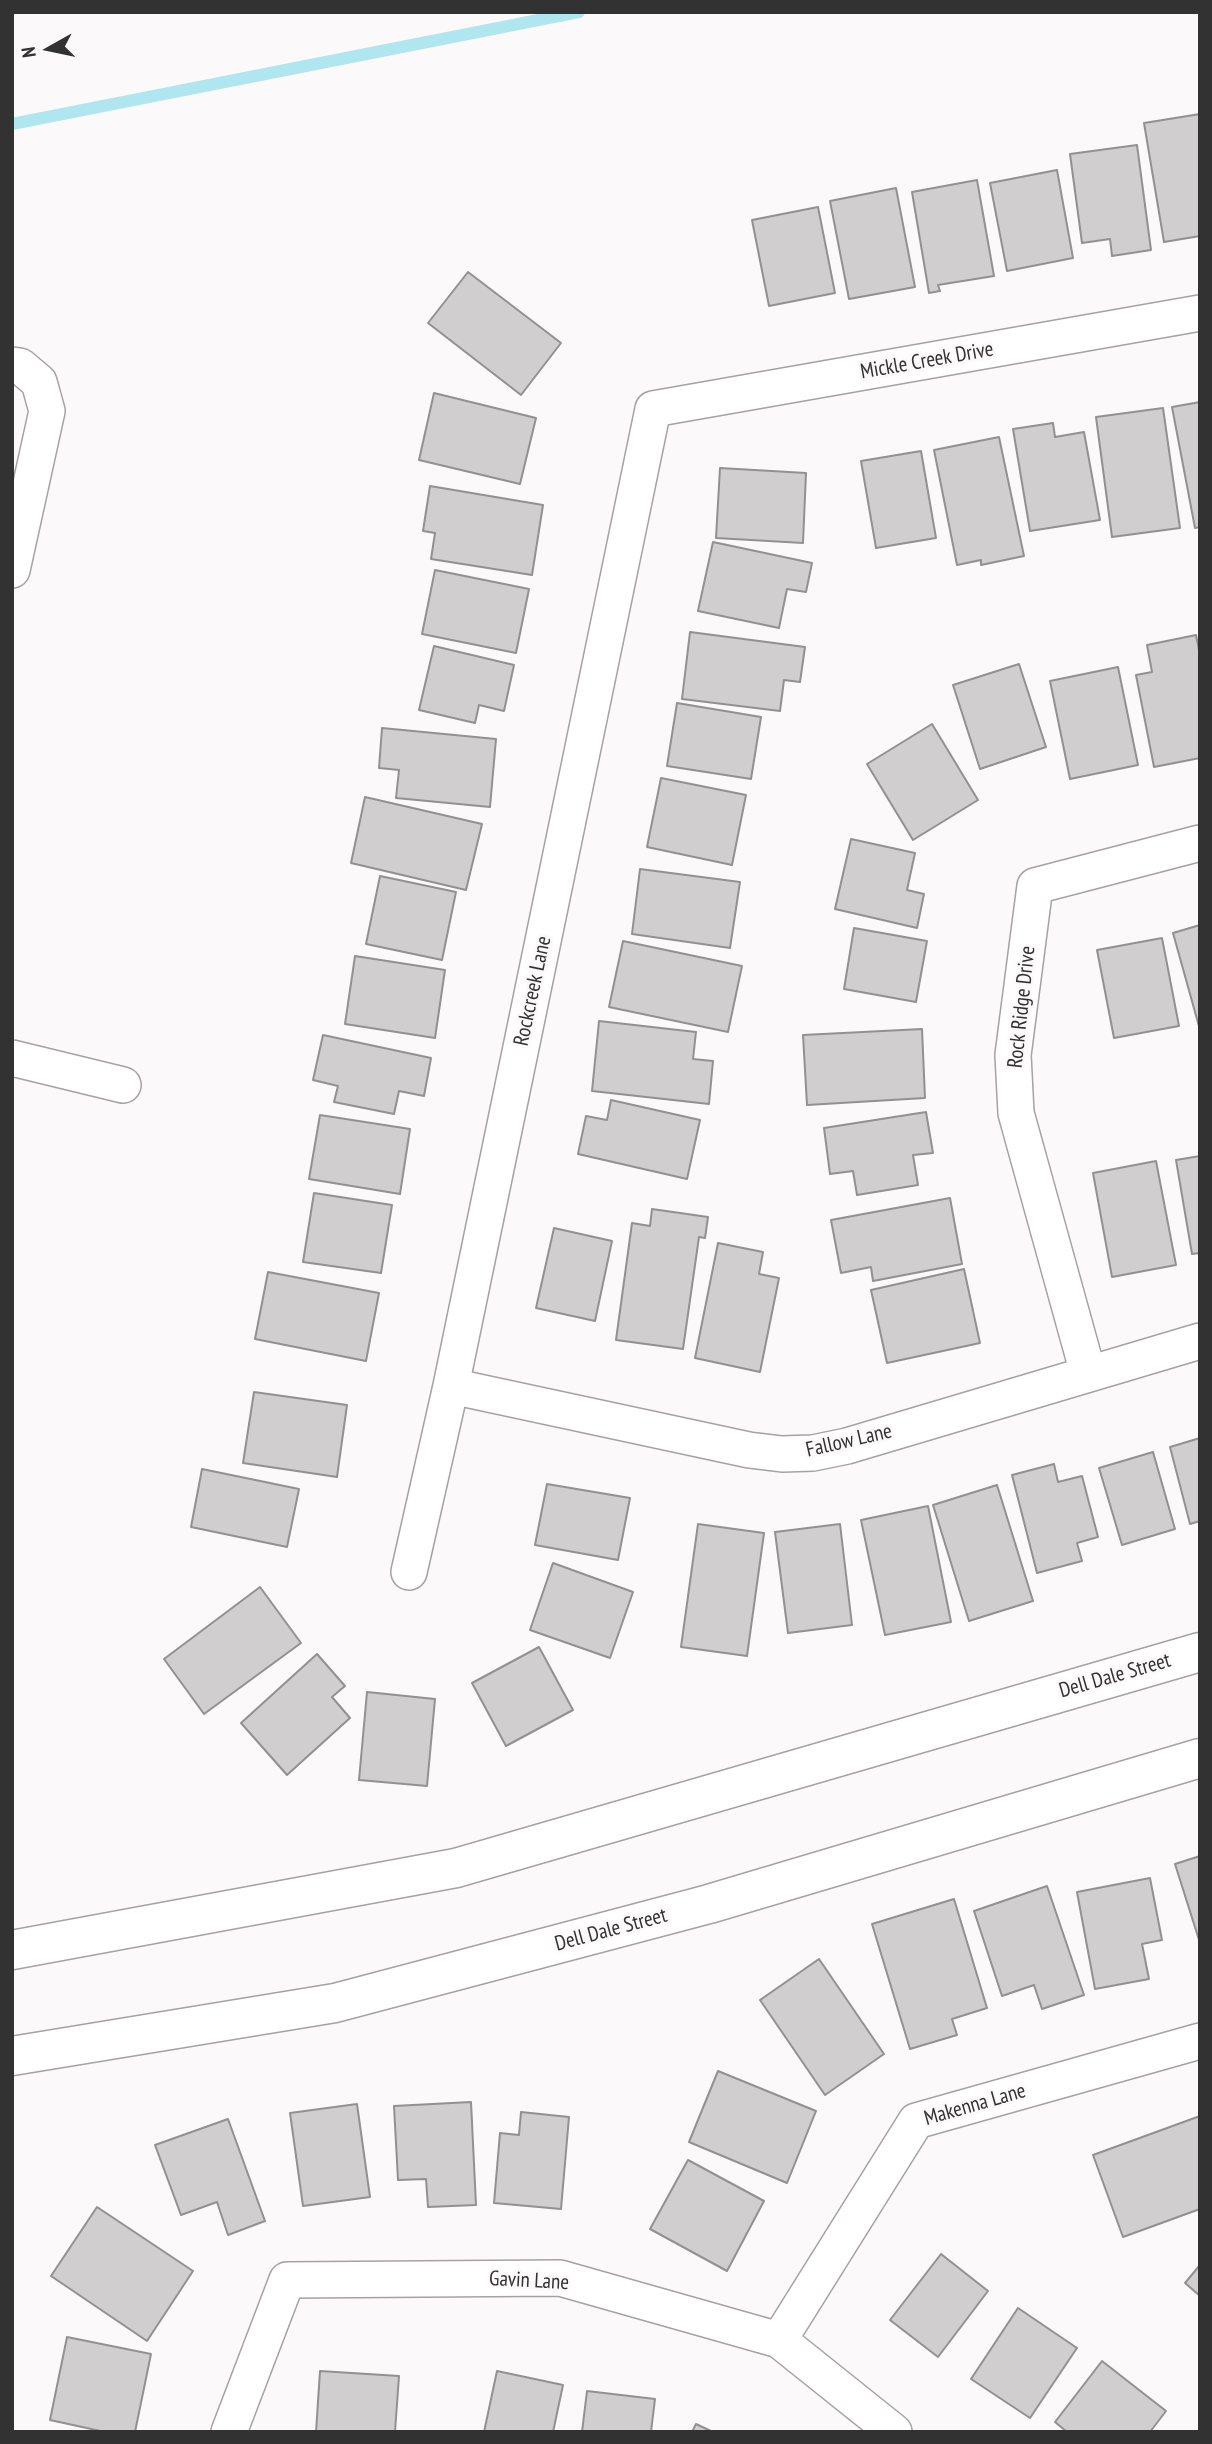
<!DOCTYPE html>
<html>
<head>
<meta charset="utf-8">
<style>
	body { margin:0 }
	#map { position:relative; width:1212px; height:2444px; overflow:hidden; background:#fcf9fa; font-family:"PT Sans Narrow",sans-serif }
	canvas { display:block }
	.frame { position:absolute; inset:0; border:14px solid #333232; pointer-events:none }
	.north { position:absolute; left:14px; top:14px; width:70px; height:70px; -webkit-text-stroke:5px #fcf9fa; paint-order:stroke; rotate:261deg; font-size:19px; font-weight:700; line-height:28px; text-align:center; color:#333232 }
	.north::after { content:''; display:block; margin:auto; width:24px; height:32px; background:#333232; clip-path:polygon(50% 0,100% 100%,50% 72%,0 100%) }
</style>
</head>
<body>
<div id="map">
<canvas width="1212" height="2444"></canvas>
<div class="frame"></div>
<div class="north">N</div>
</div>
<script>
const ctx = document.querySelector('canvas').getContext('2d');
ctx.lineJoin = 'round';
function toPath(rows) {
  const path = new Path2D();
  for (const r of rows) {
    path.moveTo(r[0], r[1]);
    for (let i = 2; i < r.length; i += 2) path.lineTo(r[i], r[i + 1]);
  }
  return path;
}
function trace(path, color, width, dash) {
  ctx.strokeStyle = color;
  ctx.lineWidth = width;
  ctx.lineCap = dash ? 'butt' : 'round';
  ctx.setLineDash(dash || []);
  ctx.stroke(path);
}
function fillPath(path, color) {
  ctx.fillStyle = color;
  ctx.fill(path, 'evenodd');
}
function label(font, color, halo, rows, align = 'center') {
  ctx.font = font + ' "PT Sans Narrow",sans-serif';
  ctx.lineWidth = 6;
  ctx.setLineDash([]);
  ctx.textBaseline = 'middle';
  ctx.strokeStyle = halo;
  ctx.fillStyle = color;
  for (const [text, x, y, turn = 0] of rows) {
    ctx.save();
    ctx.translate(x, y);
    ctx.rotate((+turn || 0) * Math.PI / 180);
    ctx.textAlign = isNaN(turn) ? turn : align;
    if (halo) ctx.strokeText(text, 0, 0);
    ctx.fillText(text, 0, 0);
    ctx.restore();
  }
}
trace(toPath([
	[12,124,579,12]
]), '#b0e6ef', 12);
const building = toPath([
	[1200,114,1200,236,1164,242,1144,123,1200,114],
	[1137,145,1151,250,1112,256,1110,239,1082,243,1070,154,1137,145],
	[1057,170,1073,258,1007,271,990,183,1057,170],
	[977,180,994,276,938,285,940,291,929,293,912,192,977,180],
	[896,188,915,287,849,299,830,201,896,188],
	[818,207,835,293,769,306,752,220,818,207],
	[468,272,561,343,521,395,428,323,468,272],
	[434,393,536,418,520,484,419,460,434,393],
	[1200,402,1200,527,1195,528,1172,407,1200,402],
	[1163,408,1180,528,1112,537,1096,417,1163,408],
	[1053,423,1055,437,1084,432,1100,520,1030,531,1013,429,1053,423],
	[999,437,1024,556,981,565,981,560,957,565,934,450,999,437],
	[921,451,936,538,876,548,861,461,921,451],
	[720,468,806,473,803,543,716,538,720,468],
	[430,486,543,505,532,575,431,559,435,533,423,531,430,486],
	[713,542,812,563,806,592,787,589,779,628,698,611,713,542],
	[435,570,529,589,516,653,422,634,435,570],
	[690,632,805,647,800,682,784,680,780,711,682,699,690,632],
	[1196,635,1200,655,1200,758,1154,767,1136,675,1152,672,1147,645,1196,635],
	[434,646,514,665,504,711,479,705,475,723,419,710,434,646],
	[1019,664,1046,747,980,769,953,685,1019,664],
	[1118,667,1138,765,1070,779,1050,681,1118,667],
	[677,703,761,717,751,779,667,766,677,703],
	[932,724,978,800,913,840,867,764,932,724],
	[382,728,496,739,490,807,396,798,399,770,379,768,382,728],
	[661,778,746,795,732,865,647,847,661,778],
	[365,797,482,824,466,890,351,863,365,797],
	[851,839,915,853,907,890,924,894,917,928,835,909,851,839],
	[640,869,740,882,730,948,632,934,640,869],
	[380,876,456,892,442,960,366,944,380,876],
	[1200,925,1200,1030,1173,933,1200,925],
	[854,928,927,941,916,1002,844,989,854,928],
	[1162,938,1179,1026,1114,1038,1097,950,1162,938],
	[623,941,742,966,728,1032,609,1007,623,941],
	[355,956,445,970,435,1038,345,1024,355,956],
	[599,1021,696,1032,693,1059,713,1061,709,1104,592,1091,599,1021],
	[922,1029,925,1098,807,1105,803,1035,922,1029],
	[323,1035,431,1058,424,1096,399,1091,394,1114,334,1102,338,1086,313,1080,323,1035],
	[611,1100,700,1120,687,1179,578,1154,586,1116,607,1120,611,1100],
	[926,1112,933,1153,913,1155,918,1185,857,1195,853,1171,830,1174,824,1128,926,1112],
	[320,1115,410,1129,400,1194,309,1179,320,1115],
	[1200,1156,1200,1253,1192,1254,1176,1160,1200,1156],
	[1156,1161,1176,1265,1112,1277,1093,1173,1156,1161],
	[314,1193,392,1205,381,1273,303,1262,314,1193],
	[950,1198,962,1264,873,1281,871,1267,841,1273,831,1220,950,1198],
	[652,1209,708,1217,705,1238,699,1237,683,1349,616,1340,632,1223,650,1226,652,1209],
	[554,1228,612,1241,595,1321,536,1308,554,1228],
	[718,1243,763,1252,759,1274,779,1278,760,1372,695,1358,718,1243],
	[964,1269,980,1343,887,1363,871,1290,964,1269],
	[268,1272,379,1293,366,1361,255,1339,268,1272],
	[254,1392,347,1405,337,1477,243,1463,254,1392],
	[1200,1438,1200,1521,1190,1524,1170,1447,1200,1438],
	[1153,1452,1175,1529,1122,1545,1099,1468,1153,1452],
	[1054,1464,1058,1482,1082,1476,1098,1537,1077,1543,1082,1561,1037,1573,1012,1475,1054,1464],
	[202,1469,299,1489,287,1547,191,1527,202,1469],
	[547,1484,630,1498,618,1560,535,1545,547,1484],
	[997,1485,1033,1601,969,1621,933,1505,997,1485],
	[928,1506,951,1622,885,1635,861,1520,928,1506],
	[698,1524,764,1533,747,1656,681,1647,698,1524],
	[840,1524,852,1625,788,1633,775,1532,840,1524],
	[553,1563,633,1592,610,1658,530,1630,553,1563],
	[260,1587,301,1643,204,1714,164,1659,260,1587],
	[539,1647,573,1710,506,1746,472,1683,539,1647],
	[317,1654,345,1686,332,1697,350,1718,287,1775,241,1723,317,1654],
	[367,1692,435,1699,427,1786,359,1780,367,1692],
	[1200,1856,1200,1943,1175,1864,1200,1856],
	[1150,1878,1162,1940,1142,1944,1149,1979,1095,1989,1077,1892,1150,1878],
	[1047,1886,1084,1995,1042,2009,1034,1985,1002,1996,974,1911,1047,1886],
	[954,1899,987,2008,952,2019,957,2035,910,2049,872,1924,954,1899],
	[819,1959,884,2054,825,2095,760,2000,819,1959],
	[718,2071,816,2111,787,2183,689,2142,718,2071],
	[471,2102,476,2205,428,2207,426,2179,398,2180,394,2106,471,2102],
	[357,2104,370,2197,303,2206,290,2113,357,2104],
	[521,2112,569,2117,561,2209,494,2203,500,2133,519,2135,521,2112],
	[1200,2116,1200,2209,1123,2237,1093,2155,1200,2116],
	[228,2119,265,2221,228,2235,217,2202,181,2215,155,2145,228,2119],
	[688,2160,764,2201,727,2271,650,2229,688,2160],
	[97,2207,193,2271,147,2341,51,2276,97,2207],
	[941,2254,988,2291,938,2357,890,2320,941,2254],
	[1200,2265,1200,2296,1185,2283,1200,2265],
	[1018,2308,1077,2348,1030,2418,971,2379,1018,2308],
	[67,2337,151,2354,135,2432,105,2432,50,2420,67,2337],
	[1102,2361,1166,2411,1150,2432,1067,2432,1055,2422,1102,2361],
	[320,2371,399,2376,395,2432,316,2432,320,2371],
	[497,2371,563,2385,553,2432,484,2432,497,2371],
	[587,2391,655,2399,651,2432,582,2432,587,2391],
	[696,2424,713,2432,692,2432,696,2424]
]);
fillPath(building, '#d1cecf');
trace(building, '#939091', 2);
const street = toPath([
	[12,365,20,366,39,382,47,411,12,570],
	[12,1058,123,1085],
	[1088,1373,1016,1113,1013,1055,1035,886,1200,843],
	[451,1386,749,1450,782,1454,813,1453,847,1446,1200,1341],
	[409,1572,451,1386,653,409,1200,313],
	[779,2340,916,2121,1200,2041],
	[229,2432,287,2280,560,2278,779,2340,894,2432]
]);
const secondary = toPath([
	[12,1950,456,1868,1200,1652],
	[12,2056,335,2003,709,1904,1200,1758]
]);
trace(street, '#a6a2a4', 38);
trace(secondary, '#a6a2a4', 41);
trace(street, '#fff', 35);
trace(secondary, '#fff', 38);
label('21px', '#333232', '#fcf9fa', [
	["Mickle Creek Drive",927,361,-10],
	["Rockcreek Lane",533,991,-78],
	["Rock Ridge Drive",1022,1007,-84],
	["Fallow Lane",849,1441,-13],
	["Dell Dale Street",1115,1676,-16],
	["Dell Dale Street",611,1930,-15],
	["Makenna Lane",975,2105,-16],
	["Gavin Lane",529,2281,3]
]);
</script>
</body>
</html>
